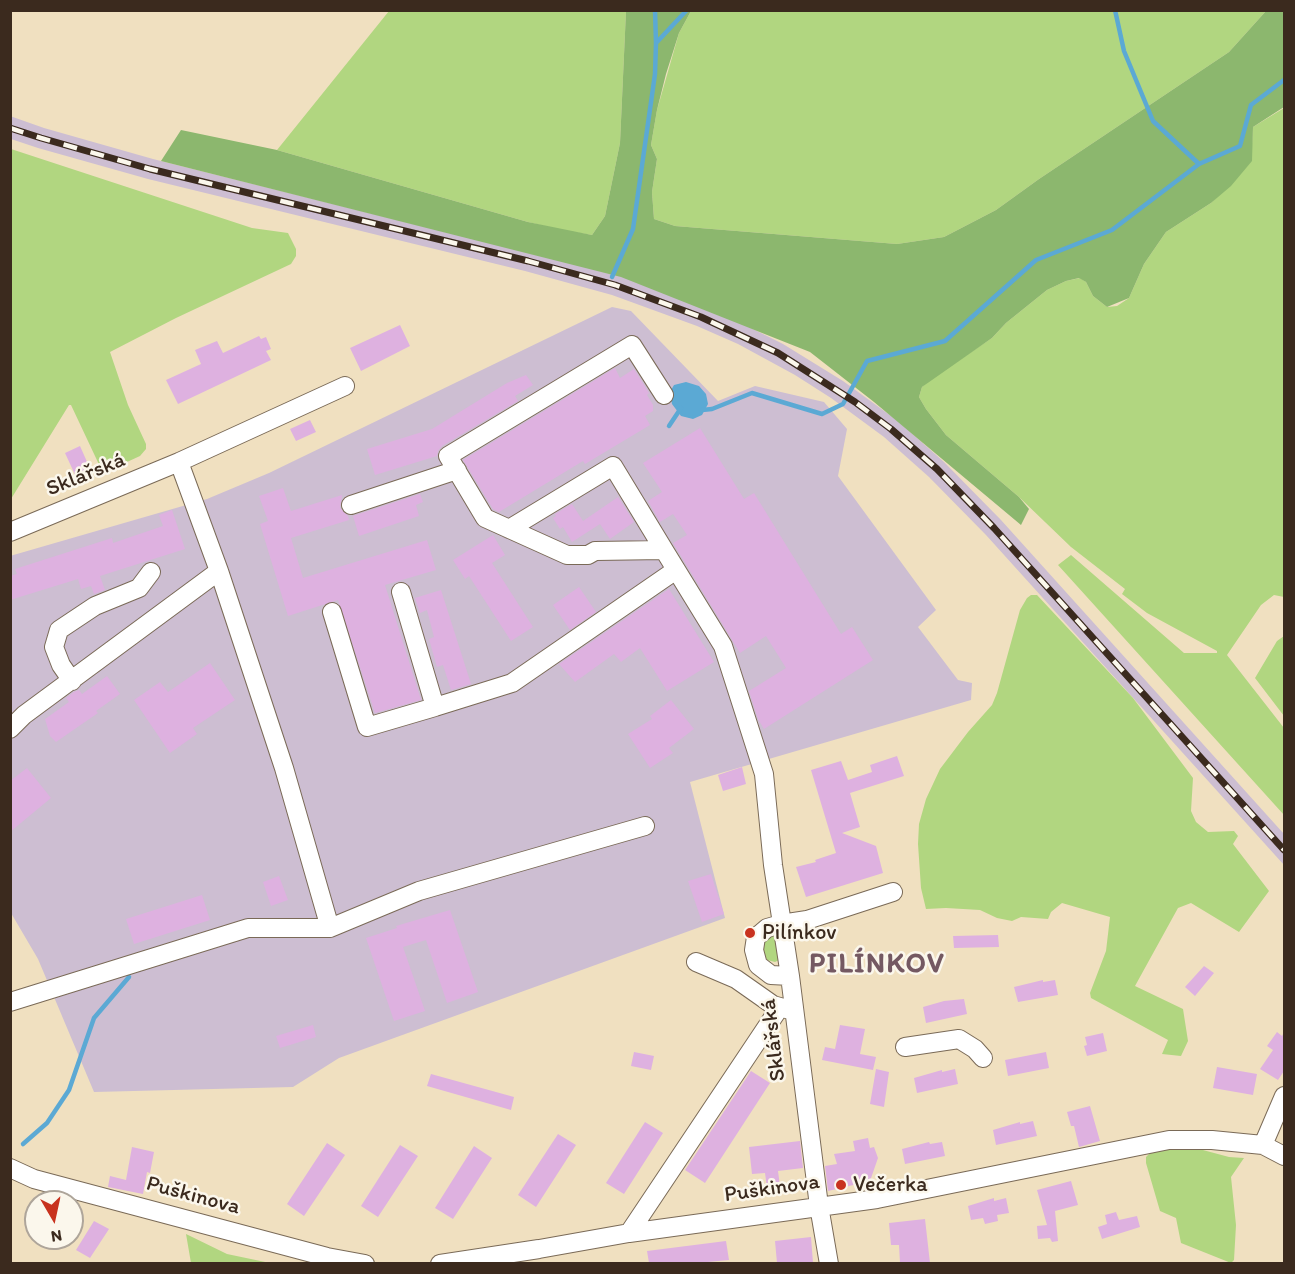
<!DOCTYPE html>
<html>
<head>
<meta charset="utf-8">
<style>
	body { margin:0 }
	#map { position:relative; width:1295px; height:1274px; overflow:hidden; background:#f0e0c0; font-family:Itim,sans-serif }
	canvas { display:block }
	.frame { position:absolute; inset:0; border:12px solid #3b2a1e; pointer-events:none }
	.north { position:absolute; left:24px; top:1190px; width:60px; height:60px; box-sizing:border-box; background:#fbf7ec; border:2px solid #aea59a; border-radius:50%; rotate:171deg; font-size:16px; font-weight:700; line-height:24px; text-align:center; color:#3b2a1e }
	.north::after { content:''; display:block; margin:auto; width:21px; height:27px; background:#c8321e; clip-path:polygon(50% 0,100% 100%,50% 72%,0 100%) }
</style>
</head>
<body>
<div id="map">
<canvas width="1295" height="1274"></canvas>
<div class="frame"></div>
<div class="north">N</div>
</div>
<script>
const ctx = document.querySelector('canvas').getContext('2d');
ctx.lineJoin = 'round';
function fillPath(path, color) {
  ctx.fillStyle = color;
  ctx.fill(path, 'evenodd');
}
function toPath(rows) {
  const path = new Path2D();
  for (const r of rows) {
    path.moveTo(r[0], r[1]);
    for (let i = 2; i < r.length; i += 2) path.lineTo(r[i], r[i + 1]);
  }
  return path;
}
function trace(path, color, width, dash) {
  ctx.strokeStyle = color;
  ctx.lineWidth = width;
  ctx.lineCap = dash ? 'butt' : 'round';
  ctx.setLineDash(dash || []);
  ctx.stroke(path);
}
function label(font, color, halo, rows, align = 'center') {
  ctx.font = font + ' Itim,sans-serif';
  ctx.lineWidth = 5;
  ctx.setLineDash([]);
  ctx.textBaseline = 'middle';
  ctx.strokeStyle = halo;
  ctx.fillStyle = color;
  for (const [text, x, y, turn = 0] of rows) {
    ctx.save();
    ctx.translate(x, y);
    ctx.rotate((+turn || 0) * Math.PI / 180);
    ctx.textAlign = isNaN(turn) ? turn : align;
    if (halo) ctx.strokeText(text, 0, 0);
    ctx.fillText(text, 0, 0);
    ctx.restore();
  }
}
fillPath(toPath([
	[10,116,44,128,153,159,618,275,747,326,783,344,843,381,898,421,944,462,1001,520,1284,834,1284,865,986,535,929,477,884,437,831,398,795,375,738,344,697,326,612,295,525,271,148,179,38,148,11,139],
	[612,307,631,311,718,401,755,386,824,402,847,429,838,476,936,610,918,627,958,680,972,683,971,700,690,782,725,918,339,1058,293,1087,94,1092,38,959,11,913,10,556,207,499,269,473]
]), '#cdbed2');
fillPath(toPath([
	[389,11,626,11,620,143,605,216,592,235,561,230,528,222,277,150],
	[691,11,1266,11,1229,52,1039,179,996,210,944,237,897,244,675,226,654,219,652,192,657,159,651,145,657,110,679,33],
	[1284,108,1284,597,1274,595,1261,605,1227,655,1284,728,1284,815,1058,565,1071,555,1184,653,1217,653,1217,651,1147,613,1122,594,1125,589,1071,547,1019,497,946,435,926,409,919,397,922,387,931,379,992,338,1006,323,1047,290,1066,281,1080,278,1086,282,1093,296,1107,307,1117,306,1129,298,1144,264,1166,232,1211,203,1251,161,1253,127],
	[11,149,252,228,288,233,296,249,296,256,291,264,176,318,110,352,128,405,146,444,146,449,140,456,103,473,71,405,69,405,11,499],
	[1031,595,1037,595,1133,698,1193,778,1191,811,1196,822,1208,832,1234,831,1238,836,1233,844,1269,891,1239,932,1191,903,1178,908,1135,986,1183,1009,1188,1041,1181,1056,1162,1054,1168,1040,1091,998,1090,993,1106,951,1110,917,1062,903,1051,912,1048,919,1021,917,1012,921,997,918,980,910,946,908,926,909,921,888,918,844,919,824,926,799,940,769,968,732,992,705,997,693,1020,610,1027,598],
	[1284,636,1284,716,1255,678,1277,641],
	[772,935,777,937,779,960,775,962,767,960,763,953,762,946,766,938],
	[1188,1146,1229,1157,1244,1158,1231,1177,1236,1225,1234,1260,1231,1263,1181,1243,1176,1218,1160,1211,1146,1163,1146,1157,1150,1153],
	[186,1234,227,1254,270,1263,191,1263]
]), '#b1d680');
fillPath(toPath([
	[626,11,691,11,679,33,666,74,657,110,651,145,657,159,652,192,654,219,675,226,897,244,944,237,996,210,1039,179,1229,52,1266,11,1284,11,1284,107,1253,127,1252,161,1231,186,1211,203,1166,232,1144,264,1129,298,1107,307,1093,296,1086,282,1079,278,1066,281,1047,290,1006,323,992,338,922,387,919,397,926,409,946,435,1019,497,1029,509,1021,525,874,402,810,352,621,277,161,161,181,130,277,150,528,222,592,235,605,216,620,143]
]), '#8cb76e');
fillPath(toPath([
	[686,382,699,386,706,394,708,404,702,415,693,419,681,416,672,404,670,392,674,385]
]), '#5ba9d4');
trace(toPath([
	[1115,10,1124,51,1153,121,1199,164],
	[657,42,686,11],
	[612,277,633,229,655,74,656,43,655,10],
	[702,410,712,409,752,393,822,414,843,404,867,361,945,341,1036,260,1112,230,1199,164,1240,146,1251,105,1284,80],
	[669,426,681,408],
	[23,1144,47,1123,69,1090,94,1018,129,977]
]), '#5ba9d4', 4.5);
fillPath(toPath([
	[400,325,410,346,361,371,350,348],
	[259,336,261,339,266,337,271,349,266,351,271,360,178,404,166,380,201,364,195,350,217,341,223,353],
	[615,368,620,378,634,369,649,393,647,395,653,405,653,411,645,416,650,425,585,464,583,461,499,512,493,509,463,460],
	[526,375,533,385,515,396,518,401,442,446,438,451,437,456,375,475,367,449,432,429,507,383],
	[310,420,316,432,296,441,290,429],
	[700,428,744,499,754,493,841,634,852,627,873,660,764,729,758,719,749,691,786,668,766,636,740,653,673,543,687,535,673,514,660,522,648,501,662,492,643,463],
	[80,446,88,464,85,466,89,474,77,479,65,453],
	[283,488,291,511,342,495,340,508,348,516,349,520,291,538,303,578,427,540,436,570,385,585,421,700,375,713,338,600,288,616,260,524,268,521,259,496],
	[420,494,423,502,416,505,419,516,359,536,353,516],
	[618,497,634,522,610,539,600,524,572,542,563,527,560,529,553,518,556,516,555,514,572,504,583,521],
	[172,510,185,549,100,576,105,590,94,594,91,586,81,589,78,579,10,600,10,576,17,574,15,569,112,538,113,543,163,526,159,515],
	[493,535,505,555,492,563,533,627,511,641,469,576,465,579,453,560],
	[579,587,596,612,570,630,553,605],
	[669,589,714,662,667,691,640,648,621,662,614,654,575,682,559,664],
	[441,590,471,684,451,690,443,665,437,667,429,639,434,637,427,610,420,613,415,598],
	[210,663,235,700,193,728,197,734,170,753,134,700,160,682,168,692],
	[107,676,120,694,96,711,98,713,56,742,50,736,45,719,69,702,66,698,74,692,79,690,82,694],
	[671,700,694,729,669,748,673,753,650,768,628,734,652,719,650,716],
	[897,756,904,776,850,793,860,827,842,833,876,846,883,873,806,897,796,867,816,862,815,860,836,853,811,770,841,761,848,780,872,772,870,765],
	[742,767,746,784,723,791,718,775],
	[27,768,51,798,10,832,10,781],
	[711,874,724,914,702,922,688,881],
	[279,876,288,900,271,906,263,882],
	[202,895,210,920,134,944,126,919],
	[450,910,478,992,447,1003,426,940,403,947,425,1011,394,1021,366,938,397,928,396,926],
	[998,935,999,947,954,948,953,936],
	[1204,966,1214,973,1195,996,1185,987],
	[1043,980,1043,982,1055,980,1058,995,1018,1002,1014,987],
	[964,999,967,1014,926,1023,923,1007,944,1001],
	[313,1025,316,1037,280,1048,276,1036],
	[840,1025,865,1029,860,1054,876,1057,873,1070,822,1060,825,1047,835,1049],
	[1277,1032,1282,1036,1284,1032,1284,1071,1278,1080,1260,1069,1273,1050,1267,1046],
	[1103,1033,1107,1051,1087,1056,1084,1046,1087,1045,1085,1037],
	[634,1052,654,1056,651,1070,631,1066],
	[1046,1052,1049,1068,1008,1076,1005,1060],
	[1217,1067,1257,1074,1253,1095,1213,1088],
	[876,1069,889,1072,884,1107,870,1104],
	[955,1069,958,1084,917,1093,914,1078,942,1070,942,1072],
	[751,1071,770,1083,705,1183,685,1170],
	[431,1074,514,1097,511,1110,427,1086],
	[1090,1106,1100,1141,1079,1147,1074,1126,1071,1126,1067,1112],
	[1033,1121,1037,1136,996,1145,993,1130,1020,1122,1020,1124],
	[645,1122,663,1133,624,1194,606,1183],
	[558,1134,576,1145,536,1207,518,1195],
	[868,1138,870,1148,874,1147,878,1158,870,1181,828,1191,825,1166,837,1164,834,1154,855,1151,853,1141],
	[800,1141,803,1168,778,1171,781,1194,768,1195,765,1173,752,1174,749,1147],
	[929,1142,930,1144,942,1142,945,1156,905,1164,902,1149],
	[327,1143,345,1155,304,1216,287,1204],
	[400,1145,418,1156,378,1217,361,1206],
	[474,1146,492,1158,453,1219,435,1208],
	[132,1147,154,1152,150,1173,147,1172,143,1194,108,1187,110,1176,126,1180],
	[1071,1181,1078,1205,1055,1211,1058,1241,1052,1242,1050,1238,1038,1239,1037,1226,1047,1225,1037,1190],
	[994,1198,994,1201,1006,1198,1009,1213,997,1215,998,1221,985,1224,983,1218,971,1220,968,1206],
	[1116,1212,1119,1220,1137,1216,1140,1227,1102,1239,1098,1227,1107,1224,1105,1215],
	[925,1219,930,1263,900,1263,899,1245,891,1245,889,1223],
	[94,1221,109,1229,90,1258,76,1250],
	[811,1237,813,1263,777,1263,775,1241],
	[726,1241,729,1260,697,1263,649,1263,647,1251]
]), '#deb1e0');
const minor = toPath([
	[664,395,632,345,448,456,485,518,567,555,588,555,595,551,664,550,723,646,764,774,773,865,790,976,819,1206,829,1264],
	[179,462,219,571,284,768,330,928],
	[351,505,457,470],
	[509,529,613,466,664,550],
	[10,532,179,462,345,386],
	[401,592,435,707,512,683,676,570],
	[332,612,367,727,435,707],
	[72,681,61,665,54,647,59,630,95,606,139,588,151,572],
	[10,729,24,715,219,571],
	[696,962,736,979,773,1005,790,1010],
	[790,976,771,975,758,965,754,950,756,937,760,934,767,928,781,924,807,920,893,892],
	[10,1002,248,928,330,928,419,891,645,826],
	[905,1047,959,1039,975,1049,983,1058],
	[1263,1145,1284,1096],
	[10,1168,34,1179,327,1257,365,1264],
	[629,1233,780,1007],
	[440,1264,539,1249,629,1233,877,1199,1169,1140,1212,1140,1263,1145,1284,1156]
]);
trace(minor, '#7a6a57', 20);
trace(minor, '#fff', 18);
const rail = toPath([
	[10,128,41,138,150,169,528,261,615,285,701,317,778,353,855,402,891,429,937,469,994,528,1284,850]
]);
trace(rail, '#3b2a1e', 7);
trace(rail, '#fbf7ec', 4.5, [14]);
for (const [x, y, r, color] of [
	[750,933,6,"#c8321e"],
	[841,1185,6,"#c8321e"]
]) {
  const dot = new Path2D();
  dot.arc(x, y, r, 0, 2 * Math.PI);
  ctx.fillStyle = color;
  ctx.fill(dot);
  trace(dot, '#fbf7ec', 2);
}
label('22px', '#3b2a1e', '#fbf7ec', [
	["Sklářská",86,475,-22],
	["Sklářská",774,1040,-97],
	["Puškinova",772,1189,-8],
	["Puškinova",193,1196,15]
]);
label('22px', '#3b2a1e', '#fbf7ec', [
	["Pilínkov",762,933],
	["Večerka",853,1185]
], 'left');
ctx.letterSpacing = '1.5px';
label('bold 28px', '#745962', '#fbf7ec', [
	["PILÍNKOV",877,965]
]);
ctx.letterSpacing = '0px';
</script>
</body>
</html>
